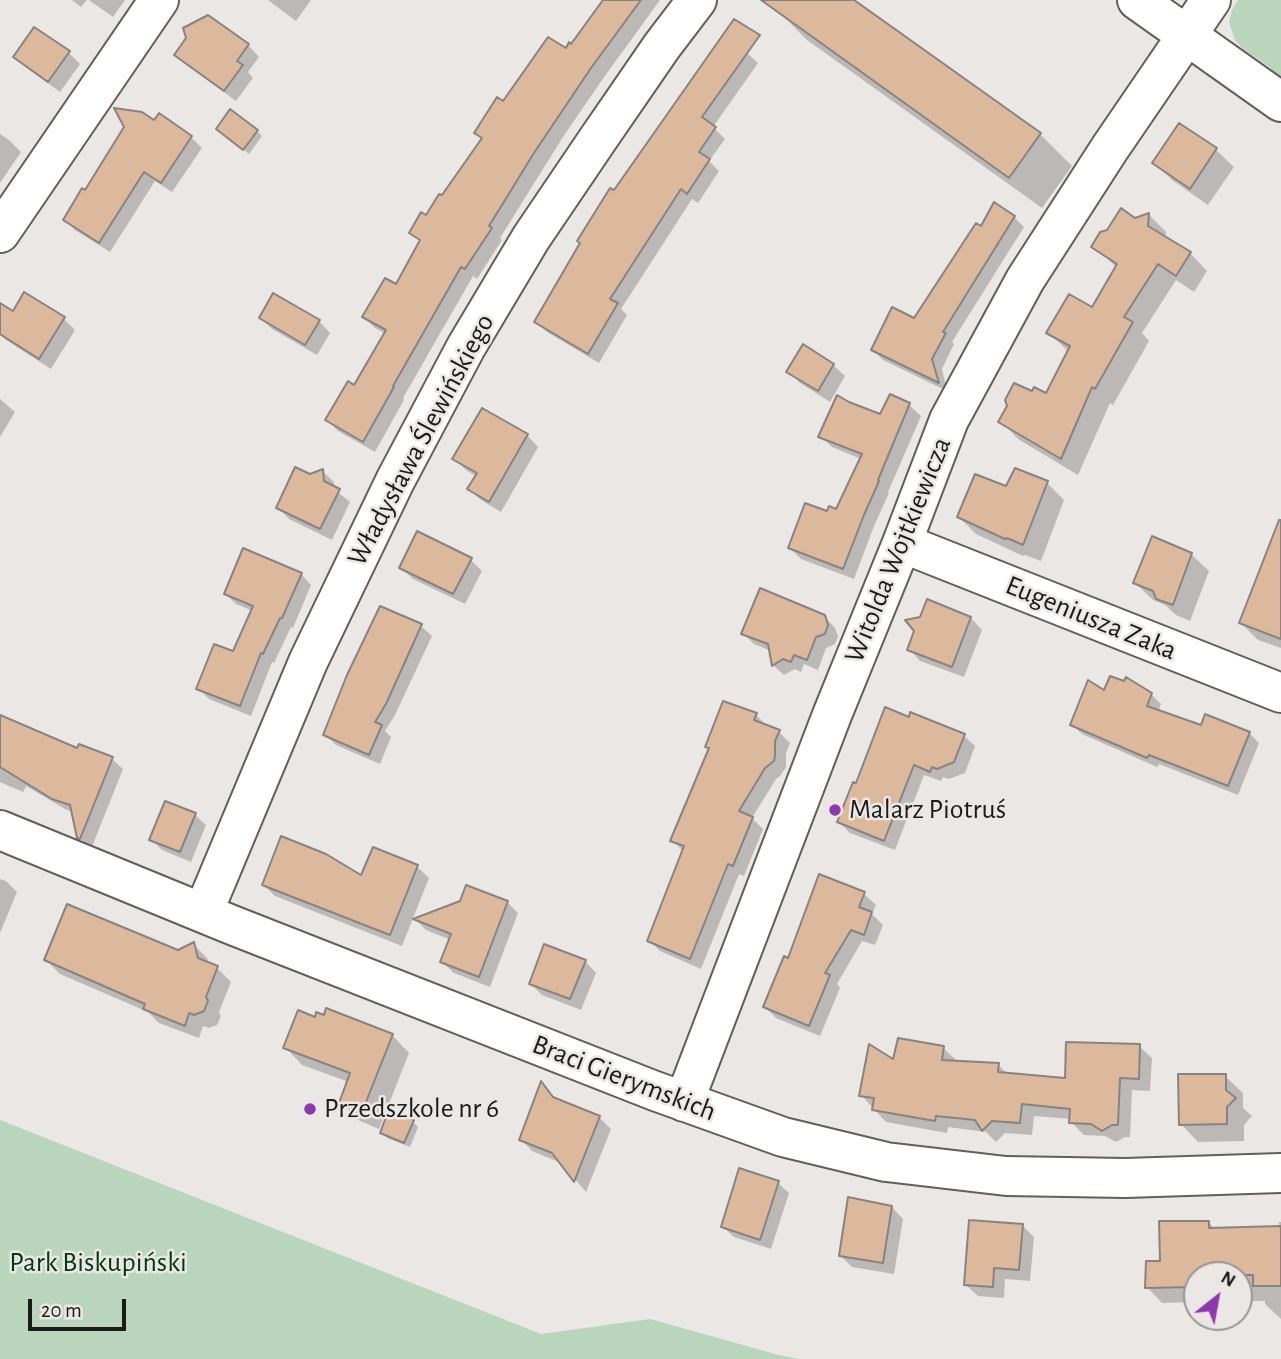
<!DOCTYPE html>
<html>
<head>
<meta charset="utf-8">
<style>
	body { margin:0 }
	#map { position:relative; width:1281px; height:1359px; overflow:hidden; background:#ebe7e4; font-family:"Alegreya Sans",sans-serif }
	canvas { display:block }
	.north { position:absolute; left:1183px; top:1261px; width:70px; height:70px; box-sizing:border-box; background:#ebe7e4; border:2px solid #989593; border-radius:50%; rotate:31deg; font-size:19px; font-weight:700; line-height:28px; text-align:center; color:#1c1b1a }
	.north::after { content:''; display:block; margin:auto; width:24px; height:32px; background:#8c3aa9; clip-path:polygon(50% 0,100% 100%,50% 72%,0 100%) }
	.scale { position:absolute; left:28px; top:1299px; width:98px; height:32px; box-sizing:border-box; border:4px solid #1c1b1a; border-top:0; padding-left:9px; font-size:21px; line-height:24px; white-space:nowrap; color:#1c1b1a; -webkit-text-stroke:5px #ebe7e4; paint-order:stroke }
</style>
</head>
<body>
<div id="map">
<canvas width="1281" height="1359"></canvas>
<div class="north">N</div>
<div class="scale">20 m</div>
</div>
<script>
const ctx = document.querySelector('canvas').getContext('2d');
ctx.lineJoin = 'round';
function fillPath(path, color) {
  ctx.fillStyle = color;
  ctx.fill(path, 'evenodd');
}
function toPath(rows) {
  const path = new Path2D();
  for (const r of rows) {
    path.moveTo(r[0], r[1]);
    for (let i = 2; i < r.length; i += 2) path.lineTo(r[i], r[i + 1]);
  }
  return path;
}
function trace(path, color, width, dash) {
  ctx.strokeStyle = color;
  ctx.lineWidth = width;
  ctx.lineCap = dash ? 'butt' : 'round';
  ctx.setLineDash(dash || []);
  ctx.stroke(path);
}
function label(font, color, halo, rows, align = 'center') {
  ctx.font = font + ' "Alegreya Sans",sans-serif';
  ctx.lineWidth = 5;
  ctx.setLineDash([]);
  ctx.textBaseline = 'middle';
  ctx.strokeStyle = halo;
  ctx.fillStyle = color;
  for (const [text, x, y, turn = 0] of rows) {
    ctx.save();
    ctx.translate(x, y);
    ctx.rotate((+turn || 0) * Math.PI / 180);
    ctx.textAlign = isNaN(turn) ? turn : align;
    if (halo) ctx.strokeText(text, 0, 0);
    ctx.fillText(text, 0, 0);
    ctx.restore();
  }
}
fillPath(toPath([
	[1238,0,1281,0,1281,83,1267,75,1271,68,1243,49,1235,40,1229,22,1232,10],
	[0,1120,541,1334,650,1319,779,1355,799,1359,0,1359]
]), '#b9d6bd');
fillPath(toPath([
	[72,0,87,0,81,7],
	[89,0,125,0,113,17],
	[268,0,311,0,296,21],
	[605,0,660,0,602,80,563,137,500,238,502,240,477,279,473,276,403,398,404,400,375,452,338,431,327,420,355,387,386,334,375,328,364,317,397,286,421,242,411,232,442,198,483,139,476,133,504,103,572,46],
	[782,0,851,0,1040,134,1072,166,1042,208,807,40,776,9],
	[35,29,69,53,80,64,60,92,27,68,16,57],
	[248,45,259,57,248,72,253,78,236,101,188,66,177,55],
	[747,53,758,63,713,127,725,139,709,161,719,171,698,203,692,199,621,309,627,315,599,363,547,332,536,322,614,193],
	[155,122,191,137,202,148,172,192,155,181,110,252,75,230,65,220],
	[1180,125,1216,150,1234,167,1208,205,1172,180,1155,163],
	[257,131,262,136,249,154,223,134],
	[0,134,9,140,21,152,0,183],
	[995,205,1014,217,1024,227,952,342,954,344,942,369,947,391,883,360,873,350,915,320,981,228],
	[1149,215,1166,232,1165,239,1190,253,1207,271,1194,292,1176,280,1142,333,1149,341,1113,405,1110,403,1078,475,1018,439,1001,421,1009,406,1033,393,1047,396,1069,352,1048,332,1092,309,1117,268,1094,246,1135,220],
	[13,313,64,319,75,330,51,369,6,340,0,334,0,320],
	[261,318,319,321,330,333,317,355,272,329],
	[833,365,845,376,830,402,800,383,788,371],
	[891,396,909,405,921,416,888,492,889,493,874,526,854,579,801,559,790,548,828,513,837,511,861,459,832,447,821,436,881,417],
	[0,399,15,412,0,437],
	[527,435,538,447,501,512,481,500,469,489,477,477,466,470,454,459],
	[322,471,334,482,334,489,350,502,332,540,289,519,278,507,310,476],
	[1047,483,1064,500,1041,561,1025,555,1023,556,976,534,959,517,1007,489],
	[1281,546,1281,648,1258,640,1241,623],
	[1191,554,1209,571,1190,621,1176,615,1165,605,1153,600,1135,583],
	[471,560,482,571,465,604,413,579,401,567],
	[301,574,311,585,293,628,291,627,274,663,272,662,251,716,209,699,198,688,234,654,253,611,236,604,226,594],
	[928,601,971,618,982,630,964,677,920,661,909,649],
	[381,609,421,626,432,636,395,715,385,731,391,737,380,764,336,745,325,734],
	[824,616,835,628,838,637,835,644,826,648,818,670,804,664,801,672,795,669,784,675,773,665,771,651,754,644,743,633],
	[1105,693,1151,694,1161,704,1158,712,1202,727,1249,733,1259,743,1238,795,1159,764,1157,767,1082,734,1072,724],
	[756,715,767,726,779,732,790,743,786,753,786,767,780,776,776,779,752,818,763,829,744,876,739,874,701,969,660,951,649,940,684,852,672,840,710,750,707,746],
	[0,717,78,750,112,759,123,769,91,849,79,837,73,812,65,809,26,786,23,792,0,782],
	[964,736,975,746,965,773,949,779,943,777,941,781,924,775,895,850,850,833,839,822,857,785],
	[195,815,206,825,191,862,162,850,151,839],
	[417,867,429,878,402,946,275,896,264,885,362,878],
	[0,879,6,881,17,892,0,933],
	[864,894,876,905,872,914,883,925,875,945,862,941,837,984,840,988,820,1036,776,1018,765,1007,789,960],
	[507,902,518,913,490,987,454,973,442,962,451,940,426,930,416,920],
	[193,944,207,958,209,965,217,968,231,982,219,1012,221,1016,217,1025,209,1028,203,1026,199,1038,159,1023,148,1012,60,974,46,960,178,952],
	[585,961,596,973,581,1010,542,995,531,984],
	[316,1019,392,1035,409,1053,379,1129,358,1120,341,1102,349,1082,302,1065,285,1047],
	[1139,1046,1152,1058,1150,1091,1132,1090,1130,1137,1125,1137,1116,1142,1105,1136,1084,1135,1071,1122,1071,1119,1034,1116,1032,1135,1005,1133,996,1142,986,1132,948,1127,947,1133,886,1122,861,1095,894,1062,943,1048,956,1060,956,1062,998,1065,1008,1074,1067,1080],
	[1225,1076,1243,1093,1243,1108,1252,1116,1244,1125,1244,1141,1198,1142,1181,1124],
	[542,1085,556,1101,599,1117,611,1129,586,1192,561,1163,532,1151,521,1139],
	[413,1122,418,1127,410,1147,387,1138,382,1132],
	[778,1183,789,1193,771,1249,734,1237,723,1227],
	[892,1207,903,1219,894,1274,852,1267,840,1255],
	[1208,1222,1215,1229,1279,1228,1279,1222,1281,1222,1281,1319,1265,1304,1265,1301,1239,1301,1239,1275,1197,1275,1197,1302,1162,1303,1147,1287,1161,1262],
	[1022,1225,1034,1237,1030,1281,1005,1279,1004,1298,978,1296,966,1285]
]), '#0003');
const building = toPath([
	[603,0,641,0,591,68,534,153,489,226,492,228,465,269,461,267,393,386,394,387,363,442,325,420,348,381,354,385,386,330,362,317,385,278,396,284,420,240,409,233,421,212,426,215,439,194,442,195,482,138,474,133,497,97,503,101,548,37,566,48,569,42,571,44,603,0],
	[761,0,854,0,1041,133,1009,178,761,0],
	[208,15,249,44,237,61,243,65,224,91,174,55,186,38,183,28,208,15],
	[734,19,760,35,702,117,716,127,699,152,710,159,687,194,681,189,610,299,618,303,588,354,534,322,580,243,577,241,610,188,614,190,734,19],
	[34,27,70,51,48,82,13,57,34,27],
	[114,108,142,112,154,120,159,113,192,136,161,183,144,172,99,243,63,220,82,188,85,190,124,127,114,108],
	[230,109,258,130,243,150,216,129,230,109],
	[1179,123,1217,148,1190,189,1152,163,1179,123],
	[994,202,1015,216,943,332,946,333,932,359,939,383,871,350,892,307,914,318,976,223,981,226,994,202],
	[1121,208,1135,218,1149,213,1148,226,1191,252,1176,276,1158,264,1124,317,1133,322,1095,389,1092,387,1061,459,998,422,1007,406,1005,400,1014,383,1032,391,1034,387,1046,393,1070,346,1046,333,1069,294,1092,307,1117,264,1091,247,1100,232,1107,230,1121,208],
	[24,292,65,317,39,359,0,334,0,303,13,311,24,292],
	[273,293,320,320,305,345,259,318,273,293],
	[803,344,834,364,818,391,786,372,803,344],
	[890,394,910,403,878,480,879,481,864,515,843,569,788,548,805,503,827,511,829,506,836,509,862,454,818,437,837,395,849,402,880,414,890,394],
	[482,408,528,434,489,502,467,489,477,473,452,459,482,408],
	[295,467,310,474,323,469,324,481,340,489,320,529,276,508,295,467],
	[1015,468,1048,481,1023,545,1007,538,1005,539,957,517,975,474,1006,486,1015,468],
	[1279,520,1281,520,1281,639,1239,623,1279,520],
	[417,531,472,558,453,594,399,568,417,531],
	[1152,536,1192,553,1173,605,1156,599,1153,591,1133,583,1152,536],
	[243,548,302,573,282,618,280,618,263,654,261,653,240,706,196,689,214,644,233,651,253,606,224,594,243,548],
	[760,588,825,615,828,625,825,634,816,637,807,660,794,655,791,662,783,659,772,666,768,644,741,634,760,588],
	[927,599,971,617,952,667,907,650,914,631,905,620,920,617,927,599],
	[380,606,422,624,386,704,375,722,382,725,369,755,323,735,347,675,380,606],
	[1110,676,1124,681,1126,677,1152,693,1147,706,1201,725,1205,714,1250,732,1228,786,1149,755,1147,758,1070,725,1088,680,1104,690,1110,676],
	[723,701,757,713,754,720,780,730,775,741,775,756,774,761,765,768,739,811,753,817,733,866,728,864,690,959,647,941,684,846,670,841,709,748,705,747,723,701],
	[885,707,909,717,910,712,965,734,954,762,937,769,932,767,930,772,914,765,884,841,837,822,853,782,856,783,885,707],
	[0,715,77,748,79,744,113,757,80,839,77,838,70,805,52,799,0,767,0,715],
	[165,801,196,813,180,852,149,840,165,801],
	[281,836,326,854,361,875,373,847,418,865,390,935,262,885,281,836],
	[819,874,865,892,859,907,872,912,864,935,851,930,825,973,830,975,809,1026,763,1007,784,956,788,958,819,874],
	[466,885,508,901,479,977,440,962,451,934,413,919,460,901,466,885],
	[67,904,178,950,194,942,198,958,218,966,206,997,208,1001,204,1011,194,1015,189,1013,185,1026,143,1009,145,1004,44,960,67,904],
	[544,944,586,960,570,999,529,984,544,944],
	[326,1008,393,1034,362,1112,339,1103,350,1073,283,1048,298,1010,315,1017,316,1012,324,1015,326,1008],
	[898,1038,944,1046,942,1060,999,1063,998,1072,1065,1078,1066,1042,1140,1044,1139,1079,1120,1078,1118,1125,1112,1125,1102,1131,1091,1124,1069,1123,1070,1109,1022,1104,1020,1123,992,1121,982,1131,975,1120,936,1116,935,1121,872,1110,874,1098,859,1096,869,1044,893,1059,898,1038],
	[1178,1074,1226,1074,1226,1090,1236,1098,1227,1107,1227,1124,1179,1125,1178,1074],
	[541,1081,553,1097,600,1116,574,1182,552,1153,519,1140,541,1081],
	[389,1109,414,1120,404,1143,380,1133,389,1109],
	[739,1168,779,1181,760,1240,721,1227,739,1168],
	[848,1197,892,1206,883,1263,839,1256,848,1197],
	[969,1220,1023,1224,1019,1270,994,1268,993,1287,964,1285,969,1220],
	[1159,1221,1209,1221,1209,1228,1281,1226,1281,1286,1253,1286,1253,1275,1197,1275,1197,1287,1145,1288,1146,1261,1160,1261,1159,1221]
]);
fillPath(building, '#dcb99c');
trace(building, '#878380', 2);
const minor = toPath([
	[1137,0,1281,102],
	[0,233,159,0],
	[902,543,1281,693],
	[0,830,232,925,655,1091,783,1137,886,1162,1006,1176,1125,1178,1281,1173],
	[203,913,308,662,395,481,466,347,531,238,598,139,662,46,697,0],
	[684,1102,832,715,902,543,949,420,1025,280,1110,148,1211,0]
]);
trace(minor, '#615e5b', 42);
trace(minor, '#fff', 38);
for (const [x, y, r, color] of [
	[835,810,7,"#8c3aa9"],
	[310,1109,7,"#8c3aa9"]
]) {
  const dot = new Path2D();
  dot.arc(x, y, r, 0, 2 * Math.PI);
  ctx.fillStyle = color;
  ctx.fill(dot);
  trace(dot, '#ebe7e4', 2.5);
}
label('28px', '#1c1b1a', '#ebe7e4', [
	["Władysława Ślewińskiego",421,440,-62],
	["Witolda Wojtkiewicza",898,550,-68],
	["Eugeniusza Zaka",1091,618,22],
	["Braci Gierymskich",624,1078,21]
]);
label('28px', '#1c1b1a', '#ebe7e4', [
	["Malarz Piotruś",849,810],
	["Przedszkole nr 6",324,1109]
], 'left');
label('28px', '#003913', '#ebe7e4', [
	["Park Biskupiński",98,1263]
]);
</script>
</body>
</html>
